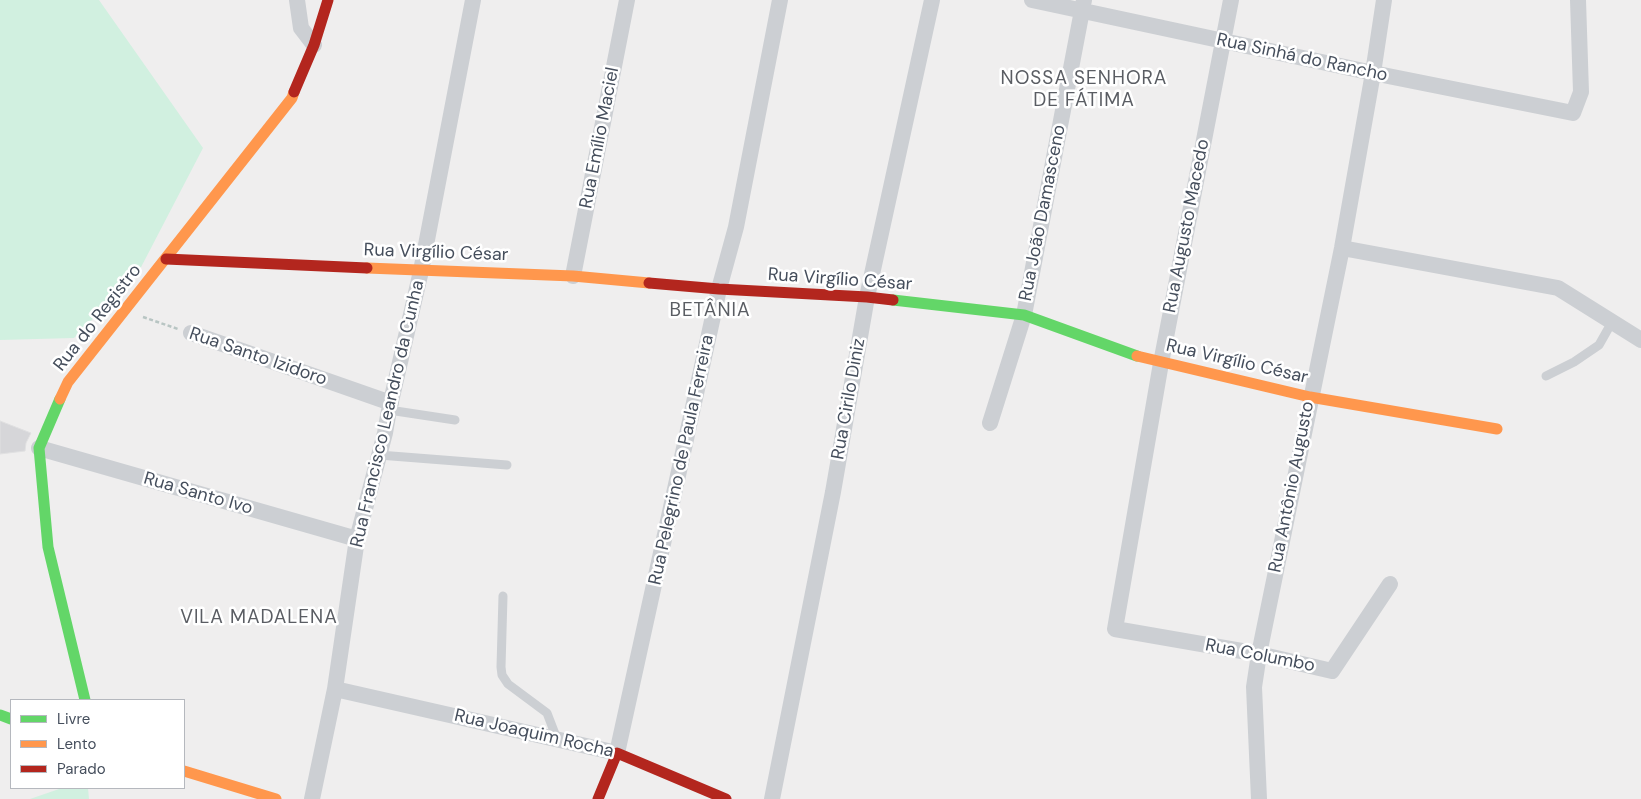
<!DOCTYPE html>
<html>
<head>
<meta charset="utf-8">
<style>
	body { margin:0 }
	#map { position:relative; width:1641px; height:799px; overflow:hidden; background:#efeeee; font-family:"DM Sans",sans-serif }
	canvas { display:block }
	.legend { position:absolute; left:10px; top:699px; width:175px; height:90px; box-sizing:border-box; background:#fff; border:1px solid #b5b8be; margin:0; padding:6px 9px; list-style:none; font-size:15px; color:#454e5c }
	.legend li { display:flex; align-items:center; gap:10px; height:25px }
	.legend b { width:25px; border:1px solid #b5b8be }
</style>
</head>
<body>
<div id="map">
<canvas width="1641" height="799"></canvas>
<ul class="legend">
<li><b style="height:6px;background:#63d668"></b>Livre</li>
<li><b style="height:6px;background:#ff974d"></b>Lento</li>
<li><b style="height:6px;background:#b3261e"></b>Parado</li>
</ul>
</div>
<script>
const ctx = document.querySelector('canvas').getContext('2d');
ctx.lineJoin = 'round';
function fillPath(path, color) {
  ctx.fillStyle = color;
  ctx.fill(path, 'evenodd');
}
function toPath(rows) {
  const path = new Path2D();
  for (const r of rows) {
    path.moveTo(r[0], r[1]);
    for (let i = 2; i < r.length; i += 2) path.lineTo(r[i], r[i + 1]);
  }
  return path;
}
function trace(path, color, width, dash) {
  ctx.strokeStyle = color;
  ctx.lineWidth = width;
  ctx.lineCap = dash ? 'butt' : 'round';
  ctx.setLineDash(dash || []);
  ctx.stroke(path);
}
function label(font, color, halo, rows, align = 'center') {
  ctx.font = font + ' "DM Sans",sans-serif';
  ctx.lineWidth = 5;
  ctx.setLineDash([]);
  ctx.textBaseline = 'middle';
  ctx.strokeStyle = halo;
  ctx.fillStyle = color;
  for (const [text, x, y, turn = 0] of rows) {
    ctx.save();
    ctx.translate(x, y);
    ctx.rotate((+turn || 0) * Math.PI / 180);
    ctx.textAlign = isNaN(turn) ? turn : align;
    if (halo) ctx.strokeText(text, 0, 0);
    ctx.fillText(text, 0, 0);
    ctx.restore();
  }
}
fillPath(toPath([
	[0,0,99,0,203,148,138,273,74,338,0,340],
	[62,788,88,788,89,799,30,799]
]), '#d1f0e0');
const building = toPath([
	[0,421,31,433,26,443,25,451,0,454,0,421]
]);
fillPath(building, '#d6d6d9');
trace(building, '#e0e0e1', 1);
trace(toPath([
	[143,317,178,329]
]), '#b8c5c3', 2.5, [4, 2.5]);
trace(toPath([
	[1546,376,1574,362,1599,345,1612,322],
	[389,410,455,420],
	[379,455,507,465],
	[503,596,501,667,502,675,508,684,547,713,557,739]
]), '#cccfd3', 9);
trace(toPath([
	[297,0,301,28,314,45],
	[1032,0,1373,73,1573,113,1581,92,1578,0],
	[1231,0,1161,363,1115,629,1259,654,1332,671,1390,584],
	[1342,248,1558,288,1641,340],
	[573,276,627,0],
	[191,333,391,403],
	[990,423,1024,315,1084,0],
	[39,448,357,539],
	[335,689,617,753,719,289,736,227,780,0],
	[312,799,335,689,357,539,385,433,389,410,421,271,473,0],
	[772,799,833,492,867,297,932,0],
	[1259,799,1254,687,1259,654,1342,248,1373,73,1384,0]
]), '#cccfd3', 16);
trace(toPath([
	[893,300,1024,315,1137,356],
	[60,399,39,448,48,547,85,700],
	[0,715,11,719]
]), '#63d668', 11);
trace(toPath([
	[367,268,573,276,649,283],
	[1137,356,1310,397,1497,429],
	[60,399,68,382,292,98,294,92],
	[184,771,276,799]
]), '#ff974d', 11);
trace(toPath([
	[294,92,314,45,328,0],
	[166,259,367,268],
	[649,283,719,289,867,297,893,300],
	[598,799,617,753,726,799]
]), '#b3261e', 11);
label('18px', '#454e5c', '#fff', [
	["Rua Sinhá do Rancho",1302,58,12],
	["Rua Emílio Maciel",600,138,-79],
	["Rua João Damasceno",1043,213,-79],
	["Rua Augusto Macedo",1187,226,-79],
	["Rua Virgílio César",436,253,2],
	["Rua Virgílio César",840,280,4],
	["Rua do Registro",98,318,-52],
	["Rua Santo Izidoro",258,357,19],
	["Rua Virgílio César",1237,362,13],
	["Rua Cirilo Diniz",849,399,-80],
	["Rua Francisco Leandro da Cunha",388,414,-77],
	["Rua Pelegrino de Paula Ferreira",682,460,-78],
	["Rua Antônio Augusto",1292,487,-79],
	["Rua Santo Ivo",198,494,16],
	["Rua Columbo",1260,656,11],
	["Rua Joaquim Rocha",534,734,13]
]);
ctx.letterSpacing = '1px';
label('19px', '#5a5d63', '#fff', [
	["NOSSA SENHORA",1084,79],
	["DE FÁTIMA",1084,101],
	["BETÂNIA",710,311],
	["VILA MADALENA",259,618]
]);
ctx.letterSpacing = '0px';
</script>
</body>
</html>
